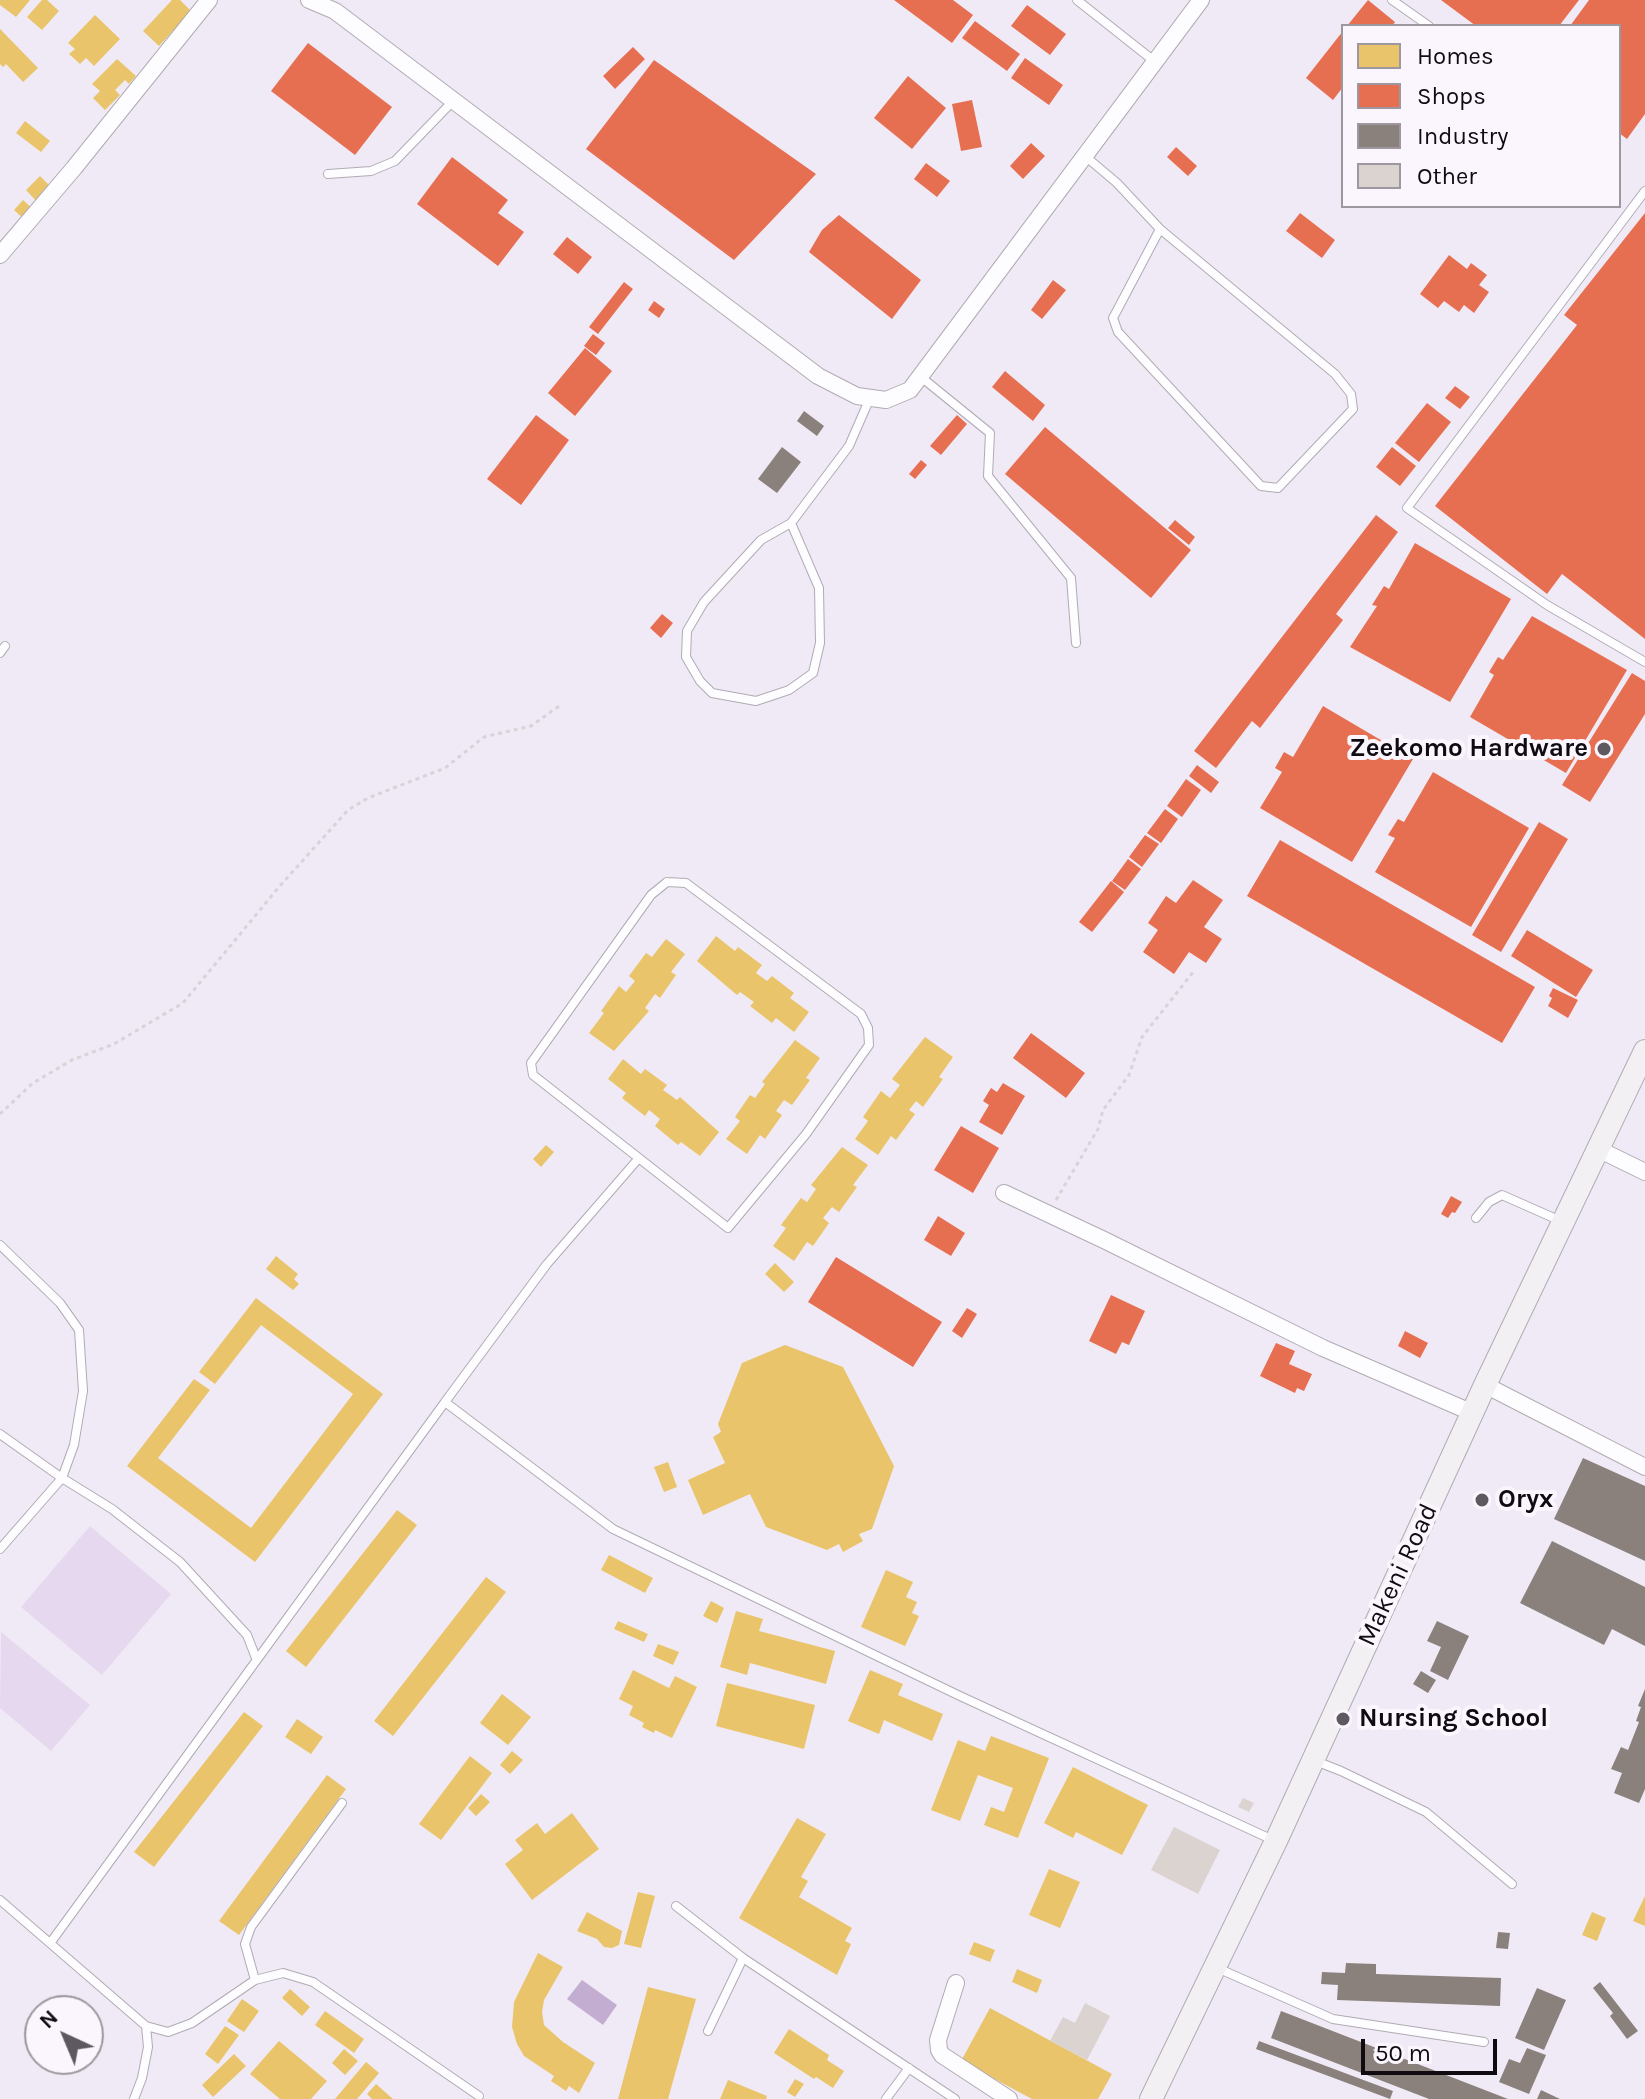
<!DOCTYPE html>
<html>
<head>
<meta charset="utf-8">
<style>
	body { margin:0 }
	#map { position:relative; width:1645px; height:2099px; overflow:hidden; background:#f0eaf6; font-family:Karla,sans-serif }
	canvas { display:block }
	.legend { position:absolute; left:1341px; top:24px; width:280px; height:184px; box-sizing:border-box; background:#fbf6fe; border:2px solid #9d989f; margin:0; padding:10px 14px; list-style:none; font-size:24px; color:#0f0b11 }
	.legend li { display:flex; align-items:center; gap:16px; height:40px }
	.legend b { width:40px; border:2px solid #9d989f }
	.north { position:absolute; left:24px; top:1995px; width:80px; height:80px; box-sizing:border-box; background:#fbf6fe; border:2px solid #9d989f; border-radius:50%; rotate:316deg; font-size:22px; font-weight:700; line-height:32px; text-align:center; color:#0f0b11 }
	.north::after { content:''; display:block; margin:auto; width:28px; height:36px; background:#5e5961; clip-path:polygon(50% 0,100% 100%,50% 72%,0 100%) }
	.scale { position:absolute; left:1361px; top:2039px; width:136px; height:36px; box-sizing:border-box; border:4px solid #0f0b11; border-top:0; padding-left:10px; font-size:24px; line-height:28px; white-space:nowrap; color:#0f0b11; -webkit-text-stroke:6px #fbf6fe; paint-order:stroke }
</style>
</head>
<body>
<div id="map">
<canvas width="1645" height="2099"></canvas>
<ul class="legend">
<li><b style="height:22px;background:#e9c46a"></b>Homes</li>
<li><b style="height:22px;background:#e76f51"></b>Shops</li>
<li><b style="height:22px;background:#8a817c"></b>Industry</li>
<li><b style="height:22px;background:#dbd3cf"></b>Other</li>
</ul>
<div class="north">N</div>
<div class="scale">50 m</div>
</div>
<script>
const ctx = document.querySelector('canvas').getContext('2d');
ctx.lineJoin = 'round';
function fillPath(path, color) {
  ctx.fillStyle = color;
  ctx.fill(path, 'evenodd');
}
function toPath(rows) {
  const path = new Path2D();
  for (const r of rows) {
    path.moveTo(r[0], r[1]);
    for (let i = 2; i < r.length; i += 2) path.lineTo(r[i], r[i + 1]);
  }
  return path;
}
function trace(path, color, width, dash) {
  ctx.strokeStyle = color;
  ctx.lineWidth = width;
  ctx.lineCap = dash ? 'butt' : 'round';
  ctx.setLineDash(dash || []);
  ctx.stroke(path);
}
function label(font, color, halo, rows, align = 'center') {
  ctx.font = font + ' Karla,sans-serif';
  ctx.lineWidth = 8;
  ctx.setLineDash([]);
  ctx.textBaseline = 'middle';
  ctx.strokeStyle = halo;
  ctx.fillStyle = color;
  for (const [text, x, y, turn = 0] of rows) {
    ctx.save();
    ctx.translate(x, y);
    ctx.rotate((+turn || 0) * Math.PI / 180);
    ctx.textAlign = isNaN(turn) ? turn : align;
    if (halo) ctx.strokeText(text, 0, 0);
    ctx.fillText(text, 0, 0);
    ctx.restore();
  }
}
fillPath(toPath([
	[90,1526,171,1594,102,1675,21,1607],
	[1,1632,90,1705,51,1751,0,1708]
]), '#e6d9ef');
fillPath(toPath([
	[582,1980,617,2005,603,2025,567,1999]
]), '#c3aed2');
fillPath(toPath([
	[0,0,30,0,16,17,0,5],
	[42,0,47,0,59,11,42,30,27,17],
	[172,0,180,0,191,11,159,46,143,31],
	[95,15,120,39,94,66,86,58,80,64,69,54,75,49,68,43],
	[0,29,38,68,23,82,6,64,3,67,0,64],
	[117,59,136,76,129,84,125,80,115,90,120,95,105,110,93,98,100,91,92,84],
	[25,121,50,141,41,152,16,133],
	[40,176,53,189,38,203,26,190],
	[23,200,34,210,25,220,14,210],
	[716,936,735,951,738,947,762,965,756,973,767,981,772,976,794,993,790,998,809,1012,794,1032,776,1018,772,1023,750,1006,754,1002,740,992,737,995,697,961],
	[666,939,685,954,671,972,676,975,660,998,655,994,645,1008,649,1011,614,1051,589,1033,604,1013,601,1011,619,986,626,992,635,981,629,976,646,953,652,957],
	[925,1037,953,1057,939,1077,943,1079,923,1107,916,1101,909,1110,915,1114,896,1140,891,1136,878,1155,855,1139,868,1121,863,1117,881,1091,890,1098,900,1085,892,1079],
	[795,1040,820,1058,806,1078,810,1080,792,1105,784,1100,776,1111,782,1115,765,1139,760,1135,747,1154,726,1139,740,1121,735,1117,750,1095,755,1098,765,1084,762,1082],
	[623,1059,641,1074,645,1069,667,1085,663,1090,677,1100,680,1097,719,1132,700,1156,681,1142,678,1145,655,1126,660,1119,649,1110,645,1116,622,1098,626,1093,608,1079],
	[546,1145,554,1152,541,1167,533,1159],
	[842,1147,868,1165,853,1185,857,1187,839,1212,832,1207,823,1218,829,1223,813,1246,807,1242,794,1261,773,1246,786,1228,781,1225,801,1198,807,1202,816,1189,811,1185],
	[276,1256,298,1274,294,1279,299,1284,293,1290,266,1269],
	[775,1263,794,1282,784,1292,765,1274],
	[256,1298,383,1394,255,1562,127,1466,194,1379,210,1390,158,1458,251,1528,353,1394,261,1325,215,1384,199,1372],
	[785,1345,843,1367,894,1466,872,1529,859,1534,863,1541,843,1552,839,1544,827,1550,766,1527,750,1494,703,1515,688,1480,725,1463,713,1437,721,1432,718,1424,742,1363],
	[668,1462,677,1487,664,1492,654,1467],
	[397,1510,417,1525,306,1667,286,1651],
	[609,1555,653,1578,645,1593,601,1570],
	[886,1570,913,1582,906,1597,917,1602,912,1613,919,1616,905,1646,861,1627],
	[486,1577,506,1592,393,1736,374,1721],
	[711,1601,724,1608,717,1623,703,1616],
	[736,1611,763,1619,759,1631,835,1651,826,1684,750,1663,747,1675,720,1667],
	[618,1621,648,1634,644,1642,614,1629],
	[658,1644,679,1652,673,1665,653,1656],
	[633,1670,669,1688,675,1676,697,1687,672,1738,655,1730,654,1733,642,1727,644,1723,629,1715,633,1706,619,1699],
	[870,1670,903,1684,898,1695,943,1714,932,1741,884,1720,879,1734,848,1721],
	[727,1683,815,1705,804,1749,716,1726],
	[502,1694,531,1717,508,1745,480,1723],
	[244,1712,263,1726,154,1867,134,1852],
	[297,1719,323,1737,311,1754,285,1737],
	[991,1736,1049,1758,1018,1838,984,1825,991,1807,1004,1812,1013,1788,978,1775,960,1821,931,1810,958,1740,985,1751],
	[512,1751,523,1760,510,1774,500,1765],
	[470,1756,492,1773,441,1840,419,1824],
	[1073,1767,1148,1805,1122,1855,1076,1832,1073,1838,1044,1823],
	[327,1775,346,1789,239,1935,219,1921],
	[481,1794,490,1802,476,1816,468,1808],
	[572,1813,599,1849,532,1900,505,1864,523,1850,515,1840,537,1823,545,1834],
	[797,1818,826,1834,801,1877,808,1881,799,1897,852,1928,845,1941,851,1944,837,1975,739,1918],
	[1049,1869,1080,1882,1060,1928,1029,1915],
	[638,1892,655,1896,641,1948,624,1944],
	[1645,1896,1645,1926,1633,1921],
	[587,1912,622,1931,619,1945,612,1948,604,1947,597,1939,577,1931],
	[1592,1912,1606,1918,1597,1941,1582,1935],
	[974,1942,995,1950,990,1962,969,1954],
	[538,1953,563,1967,544,2000,542,2012,544,2025,563,2042,595,2063,579,2093,569,2086,566,2091,551,2081,554,2076,524,2056,517,2044,512,2027,514,2002],
	[1017,1969,1042,1980,1037,1993,1012,1982],
	[648,1987,696,1999,668,2099,618,2099],
	[290,1989,310,2007,302,2016,282,1998],
	[242,1999,259,2011,244,2032,227,2021],
	[990,2008,1112,2074,1098,2099,1032,2099,961,2061],
	[325,2011,364,2039,354,2053,315,2025],
	[225,2026,239,2035,218,2064,205,2054],
	[789,2029,829,2055,827,2060,844,2071,833,2088,816,2077,814,2079,774,2053],
	[279,2041,327,2081,311,2099,280,2099,250,2074],
	[344,2049,358,2061,345,2075,332,2063],
	[234,2054,246,2066,213,2097,202,2085],
	[366,2062,379,2073,357,2099,335,2099],
	[795,2079,804,2084,795,2097,787,2092],
	[728,2080,767,2096,766,2099,720,2099],
	[376,2084,393,2099,372,2099,367,2094]
]), '#e9c46a');
fillPath(toPath([
	[894,0,953,0,973,15,952,43],
	[1368,0,1395,22,1392,26,1347,26],
	[1441,0,1579,0,1559,26,1476,26],
	[1589,0,1645,0,1645,114,1627,139,1619,133,1619,26,1570,26],
	[1027,5,1066,34,1050,55,1011,26],
	[975,21,1020,54,1007,71,962,38],
	[1343,31,1343,87,1333,100,1306,78],
	[308,43,392,107,355,155,271,91],
	[633,47,645,59,615,89,603,76],
	[1025,58,1063,85,1049,105,1011,78],
	[654,60,816,174,734,260,586,149],
	[908,76,946,108,912,149,874,118],
	[972,100,982,147,961,151,952,104],
	[1031,143,1045,156,1023,179,1010,166],
	[1176,147,1197,166,1188,176,1167,157],
	[452,157,508,200,498,213,524,232,498,266,417,204],
	[926,163,950,181,937,197,914,179],
	[1300,213,1335,240,1322,258,1286,231],
	[1645,213,1645,639,1562,574,1547,594,1435,506,1577,325,1564,315],
	[839,215,921,280,892,319,809,252,822,230],
	[567,237,592,257,578,274,553,254],
	[1449,255,1467,269,1471,263,1487,275,1479,285,1489,292,1474,313,1464,305,1459,312,1444,301,1438,308,1420,294],
	[1053,280,1066,290,1042,319,1031,310],
	[624,282,633,289,598,334,589,327],
	[654,301,665,309,659,318,648,310],
	[593,334,605,343,596,355,584,346],
	[585,348,612,371,575,416,548,393],
	[1005,371,1045,405,1033,421,992,387],
	[1455,386,1470,397,1460,409,1445,398],
	[1427,403,1451,422,1419,462,1395,443],
	[536,415,569,440,521,505,487,479],
	[957,415,967,424,941,455,930,446],
	[1045,427,1191,550,1151,598,1005,474],
	[1392,447,1416,466,1400,486,1376,467],
	[921,460,927,465,915,479,909,474],
	[1376,515,1398,532,1336,614,1343,620,1260,728,1252,721,1216,768,1194,751],
	[1175,520,1195,537,1189,545,1168,528],
	[1415,543,1511,599,1450,702,1350,647,1377,606,1372,605,1384,586,1389,589],
	[662,614,673,623,661,638,650,628],
	[1532,616,1627,670,1566,773,1470,717,1494,675,1489,672,1498,657,1503,660],
	[1632,673,1645,681,1645,714,1590,802,1562,785],
	[1323,706,1413,759,1352,862,1260,808,1282,772,1275,768,1284,752,1293,757],
	[1197,765,1219,782,1211,793,1189,776],
	[1433,772,1529,828,1471,927,1375,872,1395,838,1388,835,1398,819,1404,822],
	[1186,779,1201,790,1182,817,1167,806],
	[1165,809,1178,819,1161,843,1147,833],
	[1539,822,1568,839,1501,952,1472,935],
	[1145,835,1159,844,1142,867,1129,857],
	[1280,840,1535,987,1502,1043,1247,896],
	[1128,859,1141,869,1125,890,1112,881],
	[1193,880,1223,900,1204,927,1222,939,1206,963,1189,952,1174,974,1143,952,1158,930,1148,923,1166,896,1176,903],
	[1111,881,1124,892,1092,932,1079,922],
	[1527,930,1593,970,1576,997,1511,956],
	[1553,988,1578,1000,1568,1018,1548,1006,1552,998,1549,996],
	[1031,1033,1085,1073,1066,1098,1013,1058],
	[1003,1083,1025,1096,1002,1135,979,1122,989,1105,983,1101,991,1088,997,1092],
	[961,1126,999,1148,973,1193,934,1170],
	[1451,1196,1462,1202,1455,1213,1452,1212,1448,1218,1441,1214],
	[938,1216,965,1233,951,1256,924,1240],
	[836,1257,942,1322,913,1367,808,1302],
	[1111,1295,1145,1311,1129,1345,1122,1342,1116,1354,1089,1341],
	[967,1308,977,1314,962,1338,952,1331],
	[1405,1331,1428,1343,1420,1358,1398,1346],
	[1276,1343,1295,1351,1289,1364,1312,1374,1304,1391,1297,1388,1295,1393,1260,1376]
]), '#e76f51');
fillPath(toPath([
	[804,411,824,426,817,436,797,421],
	[782,447,801,462,777,493,758,479],
	[1583,1458,1645,1486,1645,1561,1554,1519],
	[1501,1493,1515,1501,1511,1508,1497,1501],
	[1552,1541,1645,1587,1645,1646,1612,1629,1604,1645,1520,1603],
	[1437,1621,1469,1636,1448,1680,1430,1671,1441,1647,1427,1641],
	[1421,1671,1436,1680,1428,1693,1413,1684],
	[1645,1689,1645,1789,1639,1803,1614,1793,1622,1773,1611,1769,1621,1747,1628,1750,1639,1722,1636,1721,1641,1707,1638,1706],
	[1498,1932,1510,1933,1508,1949,1496,1948],
	[1346,1963,1376,1964,1376,1974,1501,1978,1500,2006,1337,2000,1338,1985,1321,1984,1322,1972,1345,1973],
	[1600,1982,1638,2031,1627,2039,1610,2016,1613,2013,1593,1988],
	[1537,1988,1566,2000,1544,2050,1515,2038],
	[1281,2011,1508,2099,1429,2099,1271,2038],
	[1259,2041,1393,2091,1390,2099,1256,2049],
	[1527,2048,1546,2055,1529,2094,1499,2082,1509,2059,1520,2063],
	[1541,2090,1560,2099,1537,2099]
]), '#8a817c');
fillPath(toPath([
	[1243,1798,1254,1803,1249,1812,1238,1807],
	[1174,1827,1220,1850,1198,1894,1151,1870],
	[1085,2003,1110,2016,1087,2060,1050,2041,1063,2017,1075,2023]
]), '#dbd3cf');
const service = toPath([
	[1077,0,1154,61],
	[1392,0,1429,26],
	[1085,156,1117,183,1160,229,1335,374,1351,394,1353,409,1278,488,1261,486,1118,332,1113,318,1160,229],
	[328,174,371,171,395,161,454,100],
	[1645,191,1407,508,1547,605,1645,662],
	[921,377,990,433,988,476,1071,578,1076,643],
	[791,523,819,588,820,643,813,673,789,690,756,701,712,693,700,681,686,657,687,631,704,602,761,540,791,523,849,446,870,398],
	[0,653,5,646],
	[667,882,686,883,861,1014,868,1028,869,1045,806,1134,728,1228,533,1075,531,1063,651,895,667,882],
	[639,1158,547,1264,445,1402,613,1529,960,1696,1273,1840],
	[1476,1218,1489,1202,1502,1195,1563,1222],
	[0,1245,60,1303,79,1330,83,1391,74,1445,62,1478,0,1549],
	[0,1434,62,1478,112,1509,180,1562,247,1635,256,1658],
	[1313,1760,1341,1771,1426,1812,1512,1884],
	[0,1900,146,2026,148,2047,142,2078,134,2099],
	[676,1906,743,1958,955,2099],
	[51,1942,445,1402],
	[1215,1967,1333,2019,1484,2042],
	[255,1980,245,1944,251,1927,342,1803],
	[146,2026,168,2032,192,2023,255,1980,283,1973,313,1982,479,2096],
	[708,2031,743,1958],
	[886,2099,909,2068]
]);
const minor = toPath([
	[309,0,335,11,818,376,857,396,886,400,910,390,1201,0],
	[0,255,74,168,209,0],
	[1598,1149,1645,1172],
	[1004,1193,1104,1240,1323,1348,1473,1413],
	[1485,1385,1645,1467],
	[956,1983,938,2040,939,2050,942,2055,1009,2099]
]);
const secondary = toPath([
	[1151,2099,1276,1841,1485,1385,1645,1051]
]);
trace(service, '#b0abb3', 10);
trace(minor, '#b0abb3', 18);
trace(secondary, '#b0abb3', 24);
trace(toPath([
	[0,1114,33,1083,72,1060,114,1044,183,1003,279,887,348,810,368,798,445,768,484,737,531,726,562,704],
	[1056,1200,1098,1129,1103,1110,1129,1075,1142,1037,1194,971]
]), '#d6d4d7', 3, [4, 4]);
trace(service, '#fdfcfe', 8);
trace(minor, '#fdfcfe', 16);
trace(secondary, '#f3f0f4', 22);
for (const [x, y, r, color] of [
	[1604,749,8,"#5e5961"],
	[1482,1500,8,"#5e5961"],
	[1343,1719,8,"#5e5961"]
]) {
  const dot = new Path2D();
  dot.arc(x, y, r, 0, 2 * Math.PI);
  ctx.fillStyle = color;
  ctx.fill(dot);
  trace(dot, '#fbf6fe', 3);
}
label('bold 26px', '#0f0b11', '#fbf6fe', [
	["Zeekomo Hardware",1588,749,"right"],
	["Oryx",1498,1500],
	["Nursing School",1359,1719]
], 'left');
label('26px', '#0f0b11', '#fbf6fe', [
	["Makeni Road",1398,1575,-65]
]);
</script>
</body>
</html>
